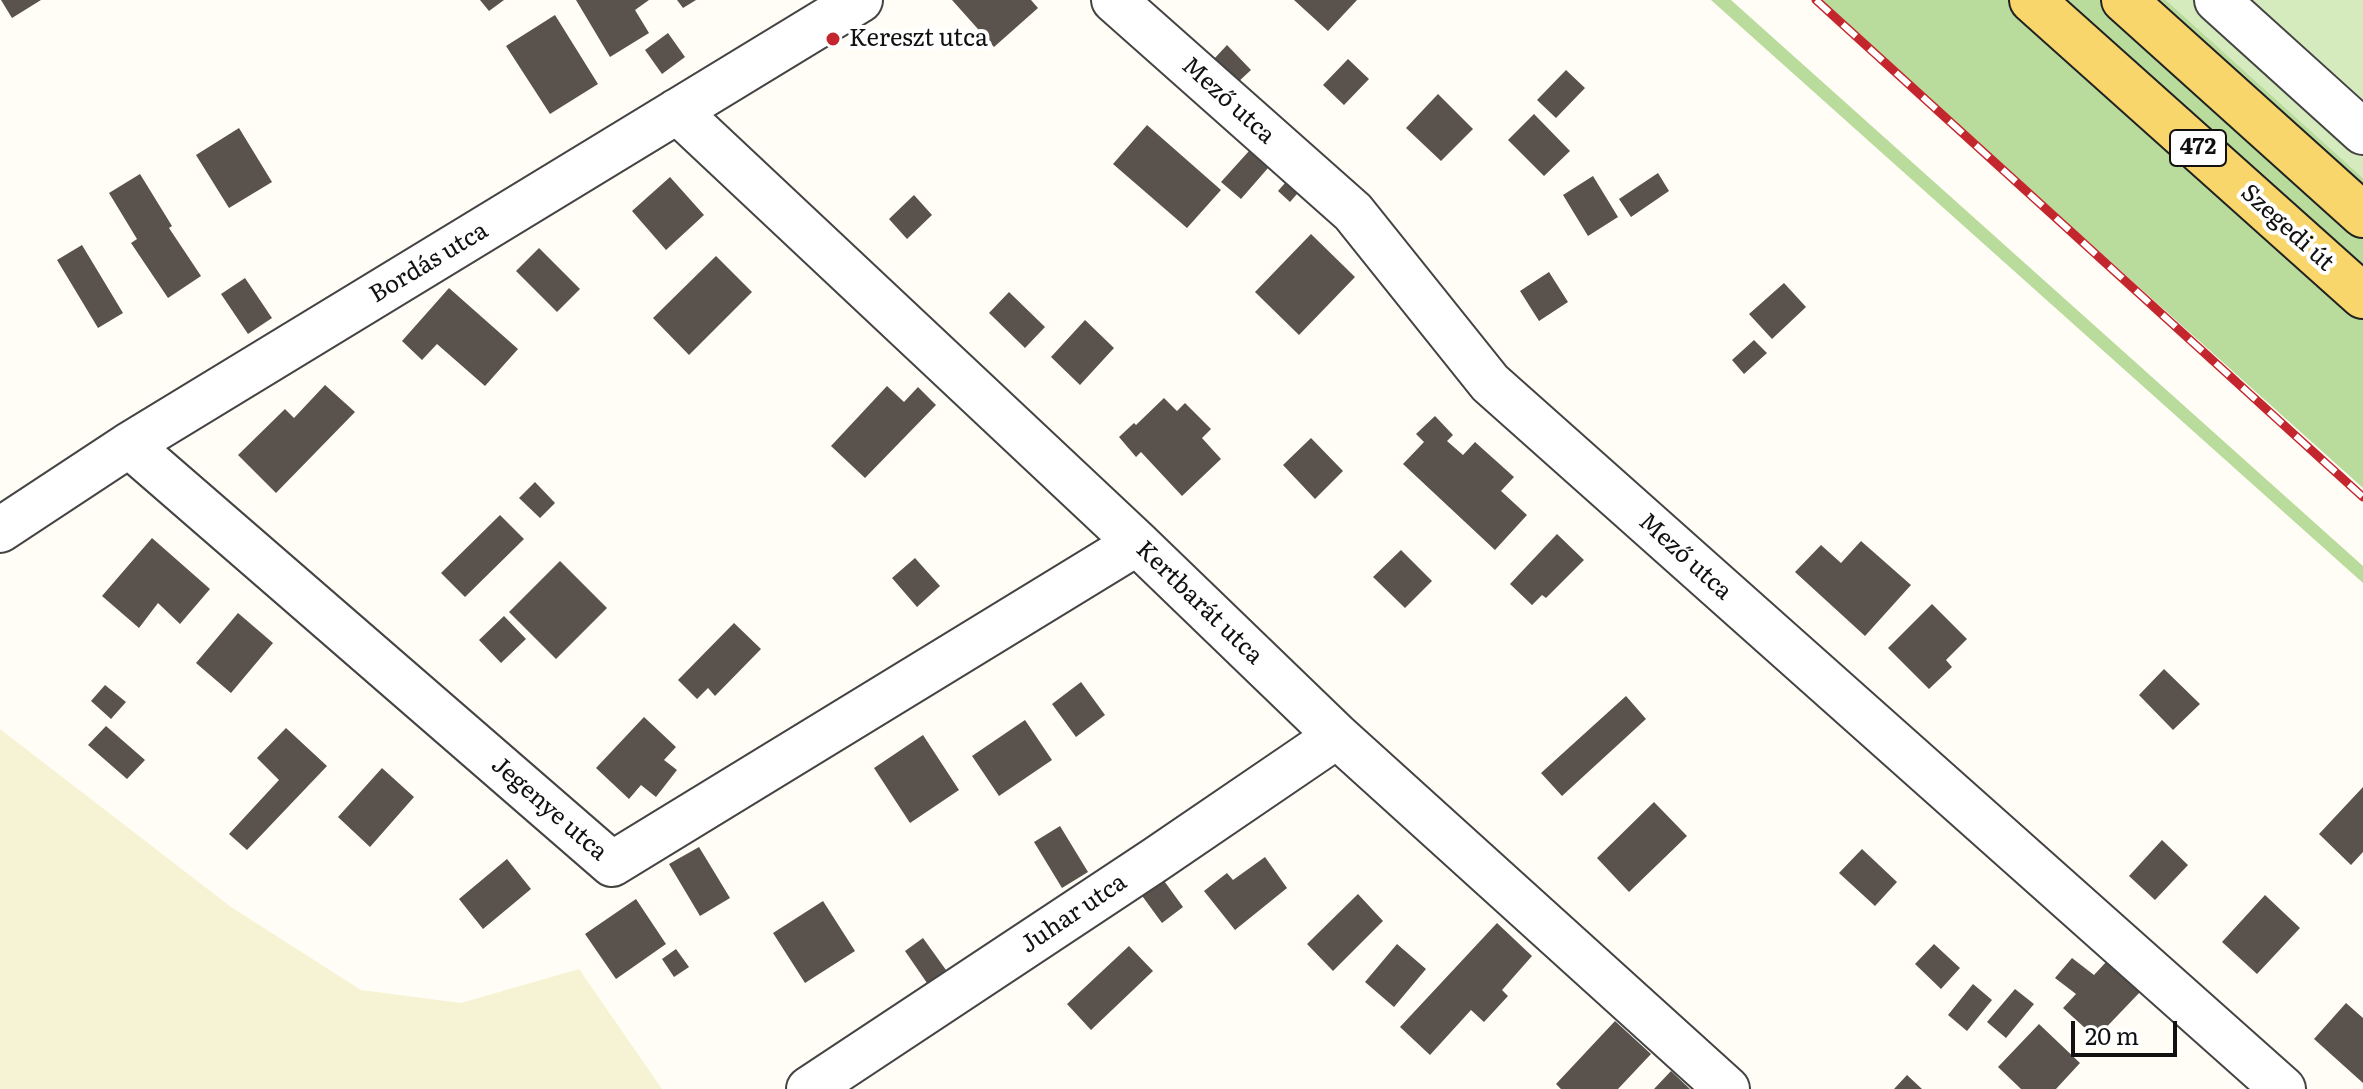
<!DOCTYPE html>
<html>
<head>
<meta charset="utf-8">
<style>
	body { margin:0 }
	#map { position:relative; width:2363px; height:1089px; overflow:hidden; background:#fffdf5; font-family:Literata,serif }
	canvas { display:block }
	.scale { position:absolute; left:2071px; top:1021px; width:106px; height:36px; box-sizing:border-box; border:4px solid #111; border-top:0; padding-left:10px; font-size:24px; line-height:28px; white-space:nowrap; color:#111; -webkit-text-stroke:6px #fff; paint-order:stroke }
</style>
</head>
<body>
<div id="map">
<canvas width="2363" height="1089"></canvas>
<div class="scale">20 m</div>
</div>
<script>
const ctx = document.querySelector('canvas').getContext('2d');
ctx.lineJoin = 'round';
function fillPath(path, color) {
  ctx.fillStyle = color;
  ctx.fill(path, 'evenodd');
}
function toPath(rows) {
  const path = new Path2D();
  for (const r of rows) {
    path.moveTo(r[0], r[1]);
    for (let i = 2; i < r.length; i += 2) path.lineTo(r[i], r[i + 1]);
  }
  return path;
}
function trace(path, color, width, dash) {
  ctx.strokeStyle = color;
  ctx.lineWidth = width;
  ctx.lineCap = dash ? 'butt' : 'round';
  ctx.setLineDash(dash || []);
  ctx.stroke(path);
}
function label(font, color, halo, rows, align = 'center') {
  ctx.font = font + ' Literata,serif';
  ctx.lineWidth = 8;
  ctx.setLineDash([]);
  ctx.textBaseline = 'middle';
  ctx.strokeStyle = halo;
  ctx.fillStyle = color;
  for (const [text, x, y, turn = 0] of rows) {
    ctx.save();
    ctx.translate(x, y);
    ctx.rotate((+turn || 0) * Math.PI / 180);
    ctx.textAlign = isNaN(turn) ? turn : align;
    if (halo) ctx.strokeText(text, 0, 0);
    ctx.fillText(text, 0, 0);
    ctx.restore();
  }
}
fillPath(toPath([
	[0,729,231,907,361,990,461,1003,579,969,662,1089,0,1089]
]), '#f6f3d4');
fillPath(toPath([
	[2166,0,2363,0,2363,178]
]), '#d5ebbd');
fillPath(toPath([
	[1711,0,1731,0,2363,566,2363,583],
	[1819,0,2166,0,2363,178,2363,488]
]), '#b9dc9c');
fillPath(toPath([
	[1,0,41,0,12,18],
	[480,0,504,0,489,11],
	[576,0,649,0,635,10,649,33,610,57],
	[677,0,696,0,683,8],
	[952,0,1031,0,1038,8,994,47],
	[1294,0,1357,0,1328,31],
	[555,15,598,84,550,114,506,46],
	[668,33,685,57,662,74,645,50],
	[1227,45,1251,70,1237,83,1214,59],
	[1348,59,1369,79,1344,105,1323,85],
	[1566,70,1585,88,1556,118,1537,100],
	[1438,94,1473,129,1441,161,1406,128],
	[1534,114,1570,151,1544,176,1508,140],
	[1147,125,1221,190,1187,228,1113,164],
	[239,128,272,182,229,208,196,155],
	[1249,151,1268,168,1241,199,1221,182],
	[1658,173,1669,191,1631,217,1619,199],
	[140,174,172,226,169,228,201,276,168,298,131,243,137,239,109,193],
	[1292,175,1304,186,1290,202,1278,191],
	[1593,176,1618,217,1588,236,1563,195],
	[670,177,704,215,666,250,632,211],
	[914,195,932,215,907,239,889,219],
	[1311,234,1355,277,1299,335,1255,292],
	[82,245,123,313,98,328,57,260],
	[539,248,580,289,557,312,516,271],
	[716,256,752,292,689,355,653,318],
	[1549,272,1568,302,1539,321,1520,291],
	[245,278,272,318,248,334,221,294],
	[1784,283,1806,307,1772,339,1749,314],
	[449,288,518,349,485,386,437,344,422,360,402,341],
	[1009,292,1045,327,1025,348,989,313],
	[1085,320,1114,348,1080,385,1051,357],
	[1754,340,1767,353,1744,374,1732,360],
	[325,385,355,412,276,493,238,455,285,409,294,418],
	[887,386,904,402,918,387,936,405,865,478,831,446],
	[1164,398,1177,411,1185,403,1211,429,1202,438,1221,459,1182,496,1141,452,1136,457,1119,437,1134,423,1136,425],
	[1435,416,1453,435,1447,441,1463,455,1475,442,1514,477,1501,491,1527,515,1495,550,1403,464,1424,442,1416,434],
	[1311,438,1343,471,1315,499,1283,465],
	[535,482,555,503,540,518,519,498],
	[500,515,524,539,465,597,441,573],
	[1557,534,1584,560,1546,598,1542,595,1532,605,1510,584],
	[152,538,210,589,180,624,158,603,139,628,102,596],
	[1861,541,1911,585,1865,636,1795,572,1821,545,1841,563],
	[1401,550,1432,581,1405,608,1373,577],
	[915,558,940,586,917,607,892,578],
	[560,561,607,608,556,659,509,612],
	[1932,604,1967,639,1946,660,1952,667,1929,689,1888,648],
	[238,613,273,643,231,693,196,663],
	[504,616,526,639,501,663,479,640],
	[734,623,761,649,715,696,708,688,697,699,678,680],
	[2164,669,2200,704,2173,730,2139,695],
	[1081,682,1105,715,1076,737,1052,704],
	[105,685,126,702,111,719,91,701],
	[1626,696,1646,719,1562,796,1541,773],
	[644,717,676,747,664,760,677,770,656,797,641,785,629,799,596,768],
	[1025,720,1052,760,999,796,972,756],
	[106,726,145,760,127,779,88,745],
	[286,728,327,766,247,850,229,834,279,780,257,758],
	[923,735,959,790,910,823,874,768],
	[382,768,414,797,370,847,338,817],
	[2363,787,2363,852,2351,865,2319,834],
	[1654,802,1687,836,1629,892,1597,858],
	[1060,826,1088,872,1062,888,1034,842],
	[2162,840,2188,865,2155,900,2129,876],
	[699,847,730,898,700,916,669,864],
	[1862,849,1897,882,1875,906,1839,873],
	[1265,857,1287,888,1235,930,1204,891,1227,873,1233,880],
	[507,859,531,889,483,929,459,899],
	[1162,878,1183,907,1162,923,1140,893],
	[1358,894,1383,921,1333,971,1307,944],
	[2265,895,2300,928,2257,974,2222,942],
	[636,899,666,944,616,979,585,934],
	[823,901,855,951,805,983,773,933],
	[1497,923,1532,956,1502,990,1508,996,1484,1022,1471,1010,1430,1055,1400,1027],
	[923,938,946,970,927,983,905,951],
	[1397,944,1426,969,1394,1007,1365,982],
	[1934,944,1960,968,1941,989,1915,964],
	[1129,946,1153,971,1091,1030,1067,1004],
	[676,949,689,967,674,977,662,959],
	[2072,958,2094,975,2107,961,2140,992,2096,1038,2063,1008,2076,994,2055,978],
	[1973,984,1992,1000,1967,1031,1948,1015],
	[2015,989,2034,1004,2006,1038,1987,1022],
	[2346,1003,2363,1018,2363,1083,2314,1039],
	[1615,1021,1651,1054,1618,1089,1561,1089,1556,1084],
	[2039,1024,2080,1063,2056,1089,2021,1089,1998,1067],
	[1671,1071,1690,1089,1654,1089],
	[1907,1075,1922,1089,1894,1089]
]), '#5a524d');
const minor = toPath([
	[1114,0,1353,212,1490,383,2283,1089],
	[2217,0,2363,132],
	[677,111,1137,543,1337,736,1727,1089],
	[129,445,612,864,1137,543],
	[0,530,129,445,860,0],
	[809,1089,1155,860,1337,736]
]);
const major = toPath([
	[2032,0,2363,296],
	[2124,0,2363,215]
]);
trace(minor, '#444', 48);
trace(major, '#222', 48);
trace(minor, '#fff', 44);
trace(major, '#f9d66b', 44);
const rail = toPath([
	[1816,0,2363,497]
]);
trace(rail, '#c4262e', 9);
trace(rail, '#fff', 6, [18]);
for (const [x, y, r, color] of [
	[833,39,8,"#c4262e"]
]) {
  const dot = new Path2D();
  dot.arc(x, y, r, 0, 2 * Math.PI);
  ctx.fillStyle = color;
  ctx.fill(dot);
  trace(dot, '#fff', 3);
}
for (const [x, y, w] of [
	[2198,148,56]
]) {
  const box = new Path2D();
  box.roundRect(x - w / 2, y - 18, w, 36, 6);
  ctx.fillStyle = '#fff';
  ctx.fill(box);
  trace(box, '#111', 2);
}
label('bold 22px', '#111', null, [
	["472",2198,148]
]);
label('24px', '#111', '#fff', [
	["Kereszt utca",849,39]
], 'left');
label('24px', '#111', '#fff', [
	["Mező utca",1228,101,42],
	["Szegedi út",2287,228,42],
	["Bordás utca",429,263,-31],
	["Mező utca",1685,557,42],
	["Kertbarát utca",1199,603,44],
	["Jegenye utca",549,809,41],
	["Juhar utca",1074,914,-34]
]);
</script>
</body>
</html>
